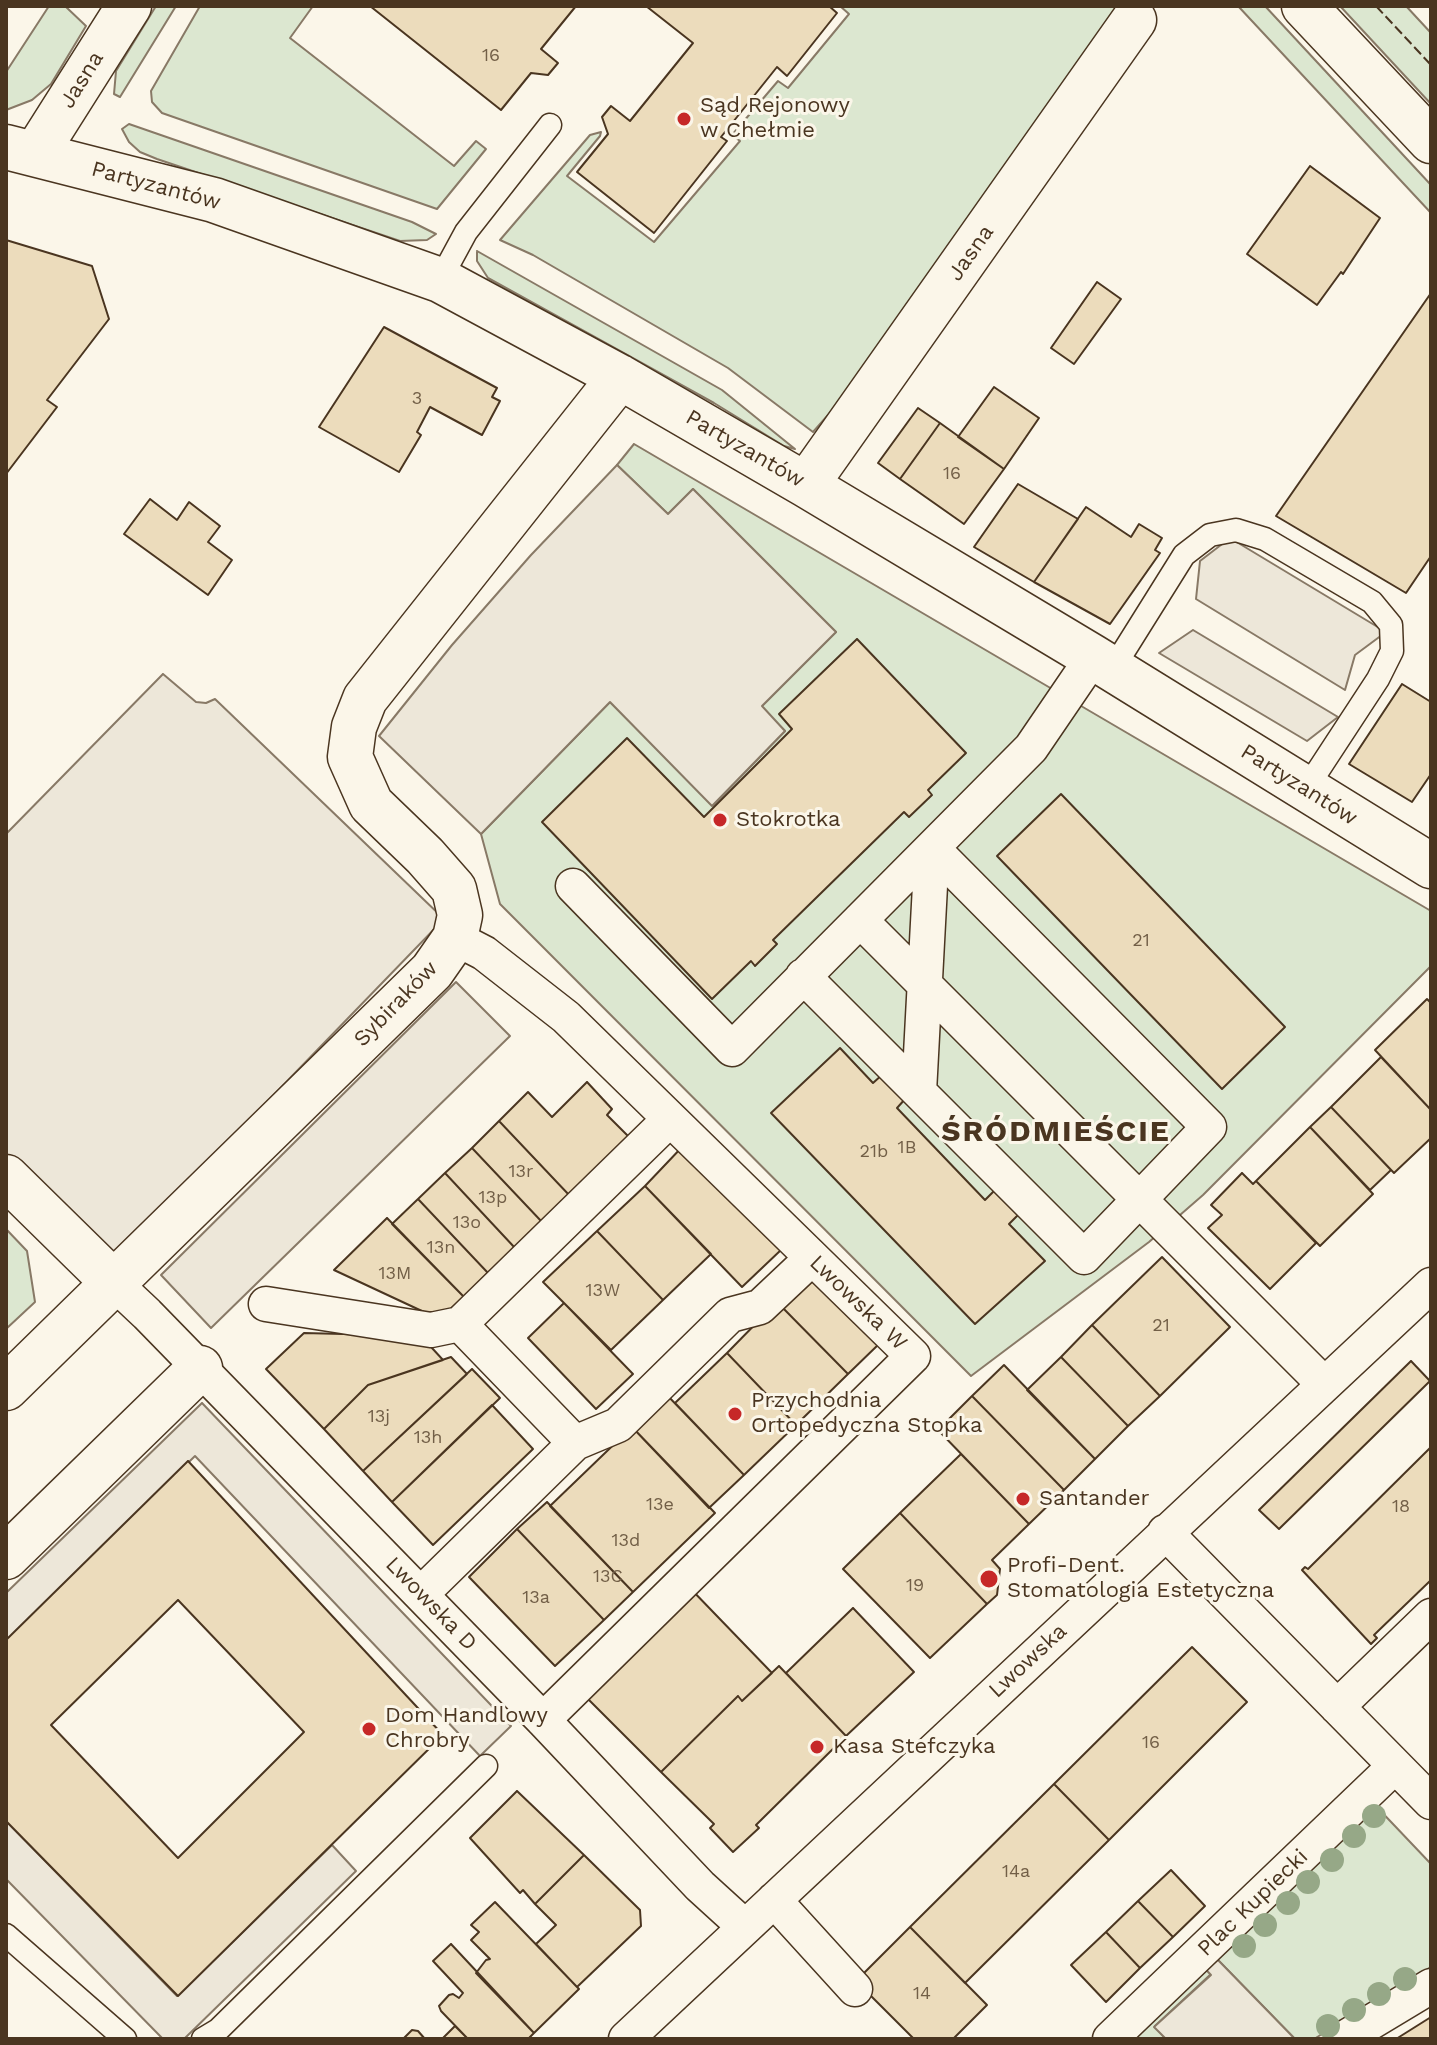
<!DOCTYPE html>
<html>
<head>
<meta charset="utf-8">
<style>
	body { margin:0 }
	#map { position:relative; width:1437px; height:2045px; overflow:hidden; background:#fbf6e9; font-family:"Work Sans",sans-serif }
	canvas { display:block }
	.frame { position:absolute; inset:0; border:8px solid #4a3520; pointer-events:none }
</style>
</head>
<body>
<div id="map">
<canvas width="1437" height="2045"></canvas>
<div class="frame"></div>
</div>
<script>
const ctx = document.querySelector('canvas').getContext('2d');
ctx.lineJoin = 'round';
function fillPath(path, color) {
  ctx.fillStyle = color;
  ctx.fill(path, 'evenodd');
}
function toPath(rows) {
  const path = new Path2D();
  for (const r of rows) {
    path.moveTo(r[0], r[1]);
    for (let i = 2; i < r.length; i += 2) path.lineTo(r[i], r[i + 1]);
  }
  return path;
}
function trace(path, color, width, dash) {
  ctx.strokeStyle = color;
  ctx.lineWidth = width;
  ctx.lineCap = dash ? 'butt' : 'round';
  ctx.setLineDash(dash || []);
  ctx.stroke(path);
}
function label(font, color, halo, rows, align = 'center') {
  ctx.font = font + ' "Work Sans",sans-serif';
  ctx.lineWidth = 6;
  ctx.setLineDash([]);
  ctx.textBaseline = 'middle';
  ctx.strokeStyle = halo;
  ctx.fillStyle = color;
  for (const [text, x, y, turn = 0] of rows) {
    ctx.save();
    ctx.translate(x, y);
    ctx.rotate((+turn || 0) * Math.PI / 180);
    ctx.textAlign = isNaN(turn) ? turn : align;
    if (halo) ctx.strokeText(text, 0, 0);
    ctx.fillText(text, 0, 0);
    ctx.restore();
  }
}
const green = toPath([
	[49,6,65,6,86,26,51,84,32,100,6,110,6,72,49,6],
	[156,6,176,6,120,97,114,94,116,71,156,6],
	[200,6,313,6,290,38,454,166,476,141,486,149,437,209,162,113,152,102,151,91,200,6],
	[840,6,1123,6,873,364,813,432,728,368,533,255,500,240,590,135,601,132,600,136,567,176,654,242,740,141,732,135,778,81,788,88,849,14,840,6],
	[1238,6,1265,6,1431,185,1431,213,1238,6],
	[1340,6,1406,6,1431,33,1431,104,1340,6],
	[129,124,412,222,436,234,427,240,400,241,157,159,140,152,129,142,122,129,129,124],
	[477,251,722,390,795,449,784,446,714,403,488,278,477,261,477,251],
	[634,444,1431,911,1431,966,1203,1195,1149,1242,971,1376,500,904,481,834,610,702,713,805,785,731,761,707,836,632,693,489,668,514,617,465,634,444],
	[6,1229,27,1251,35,1302,6,1329,6,1229],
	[1374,1804,1431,1864,1431,1967,1314,2039,1295,2039,1217,1959,1374,1804],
	[1195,1958,1211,1974,1155,2026,1166,2039,1137,2039,1124,2025,1195,1958]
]);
fillPath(green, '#dce7d0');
trace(green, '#887966', 2);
const parking = toPath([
	[617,465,668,514,693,489,836,632,762,706,785,731,712,806,610,702,481,834,379,736,452,645,531,555,617,465],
	[1230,538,1386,632,1355,655,1345,690,1196,599,1200,561,1230,538],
	[1193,630,1338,717,1307,741,1159,653,1193,630],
	[163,674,196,702,206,703,215,699,444,919,114,1260,6,1155,6,834,163,674],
	[456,982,510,1036,211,1328,161,1275,456,982],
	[202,1403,511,1726,480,1756,195,1456,6,1641,6,1593,202,1403],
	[6,1821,177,1996,332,1845,356,1871,184,2039,163,2039,6,1879,6,1821],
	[1195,1958,1217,1959,1295,2039,1166,2039,1154,2027,1211,1975,1195,1958]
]);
fillPath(parking, '#ede7d9');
trace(parking, '#887966', 2);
const building = toPath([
	[370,6,576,6,541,49,558,63,548,75,531,73,501,110,370,6],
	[646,6,829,6,837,13,787,76,777,67,721,137,727,141,654,233,577,172,608,134,602,117,611,106,630,121,693,43,646,6],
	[1310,166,1380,218,1343,274,1341,272,1317,305,1247,254,1310,166],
	[6,240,92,266,109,319,47,400,57,407,6,474,6,240],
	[1097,282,1121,299,1074,364,1051,348,1097,282],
	[1431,293,1431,556,1406,593,1276,516,1431,293],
	[384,327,497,388,492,397,500,401,482,435,430,407,417,432,421,435,399,472,319,427,384,327],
	[994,387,1039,418,1004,469,958,437,994,387],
	[918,408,940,423,900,479,878,463,918,408],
	[940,423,1004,469,964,524,900,479,940,423],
	[1018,484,1078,519,1034,582,974,547,1018,484],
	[150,499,177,520,189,502,220,526,208,542,232,560,208,595,124,534,150,499],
	[1086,507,1131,537,1139,524,1162,538,1155,550,1160,553,1110,624,1034,582,1086,507],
	[857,639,966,753,928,790,932,795,909,817,904,812,773,940,777,944,755,966,751,961,712,999,542,822,627,738,704,817,792,729,779,714,857,639],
	[1402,684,1431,702,1431,774,1412,802,1349,764,1402,684],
	[1061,794,1285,1027,1222,1089,997,856,1061,794],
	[1427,999,1431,1003,1431,1110,1375,1050,1427,999],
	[840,1048,873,1083,883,1074,906,1098,897,1108,985,1200,994,1191,1018,1215,1009,1224,1045,1261,975,1324,771,1113,840,1048],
	[1381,1057,1431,1110,1431,1138,1394,1173,1331,1107,1381,1057],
	[587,1082,612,1109,607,1115,630,1138,570,1196,499,1121,528,1092,552,1117,587,1082],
	[1331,1107,1391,1170,1370,1190,1310,1127,1331,1107],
	[499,1121,570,1196,542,1222,472,1148,499,1121],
	[1310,1127,1373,1194,1320,1246,1256,1181,1310,1127],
	[683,1146,782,1249,742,1287,645,1186,683,1146],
	[472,1148,542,1222,515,1248,445,1173,472,1148],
	[445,1173,515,1248,488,1273,418,1199,445,1173],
	[1242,1173,1253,1184,1256,1181,1316,1243,1270,1289,1208,1228,1222,1215,1211,1205,1242,1173],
	[645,1186,711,1254,663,1300,597,1231,645,1186],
	[418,1199,488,1273,464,1297,392,1224,418,1199],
	[387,1218,464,1297,439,1319,334,1270,387,1218],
	[597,1231,663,1300,611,1350,543,1282,597,1231],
	[1162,1257,1230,1327,1160,1396,1092,1325,1162,1257],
	[809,1270,880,1343,848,1374,777,1302,809,1270],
	[777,1302,848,1374,796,1425,727,1353,777,1302],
	[564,1303,633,1374,596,1409,528,1338,564,1303],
	[1092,1325,1160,1396,1128,1426,1061,1357,1092,1325],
	[304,1333,421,1336,443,1360,368,1385,324,1429,266,1369,304,1333],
	[727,1353,796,1425,744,1475,675,1403,727,1353],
	[451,1357,467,1374,363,1471,324,1429,368,1385,451,1357],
	[1061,1357,1128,1426,1095,1459,1027,1390,1061,1357],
	[1411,1361,1430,1381,1279,1529,1259,1510,1411,1361],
	[1004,1365,1095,1459,1064,1490,972,1396,1004,1365],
	[472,1369,500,1398,392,1502,363,1471,472,1369],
	[665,1393,744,1475,709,1508,632,1427,665,1393],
	[972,1396,1064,1490,1029,1524,938,1430,972,1396],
	[492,1405,533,1449,433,1545,392,1502,492,1405],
	[632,1427,715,1513,633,1592,550,1506,632,1427],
	[1431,1447,1431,1580,1374,1635,1377,1638,1371,1644,1302,1570,1305,1567,1308,1569,1431,1447],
	[961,1454,1029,1524,992,1560,1000,1569,997,1595,987,1604,900,1513,961,1454],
	[188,1461,443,1735,178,1996,6,1821,6,1640,188,1461],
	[178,1600,304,1732,178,1858,51,1725,178,1600],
	[547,1502,633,1592,604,1620,517,1529,547,1502],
	[900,1513,987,1604,930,1658,843,1569,900,1513],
	[517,1529,604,1620,555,1666,469,1577,517,1529],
	[688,1586,772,1673,742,1701,738,1696,661,1772,583,1694,688,1586],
	[853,1608,914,1672,846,1736,786,1673,853,1608],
	[1192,1647,1247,1702,1109,1840,1054,1784,1192,1647],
	[779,1666,846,1736,756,1825,759,1828,733,1852,710,1828,714,1824,661,1772,738,1696,742,1701,779,1666],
	[1054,1784,1109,1840,965,1983,910,1927,1054,1784],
	[517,1791,584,1855,535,1904,523,1890,520,1893,470,1838,517,1791],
	[584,1855,640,1910,641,1926,577,1987,536,1944,556,1925,535,1904,584,1855],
	[1171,1870,1205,1906,1173,1937,1138,1901,1171,1870],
	[1138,1901,1173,1937,1140,1968,1106,1932,1138,1901],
	[495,1902,579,1989,534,2033,476,1973,486,1960,490,1959,471,1940,479,1932,471,1925,495,1902],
	[910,1927,987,2005,953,2039,914,2039,856,1981,910,1927],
	[1106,1932,1140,1968,1106,2002,1071,1965,1106,1932],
	[451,1944,534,2033,528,2039,468,2039,441,2011,439,2006,449,1995,453,1994,459,1998,463,1993,433,1961,451,1944],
	[1431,2017,1431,2039,1396,2039,1431,2017],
	[455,2026,468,2039,442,2039,455,2026],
	[412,2030,418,2031,425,2039,403,2039,412,2030]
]);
fillPath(building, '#ecdcbc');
trace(building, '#4a3520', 2);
const service = toPath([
	[440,280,466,232,550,125],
	[1112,670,1184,555,1210,535,1236,530,1265,539,1372,602,1391,625,1392,651,1378,679,1306,789],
	[6,1935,125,2039],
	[203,2039,218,2030,486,1766]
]);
const pedestrian = toPath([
	[573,886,732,1049,1031,748,1093,657],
	[860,920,1323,1383],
	[455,938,484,953,566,1017,913,1356,543,1720],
	[803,976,1084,1257,1209,1127,932,848],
	[919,1092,932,848],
	[113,1282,147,1314,543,1720,700,1886,745,1927],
	[266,1304,431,1330,460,1324],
	[575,1443,618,1425,730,1315,760,1307,812,1258],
	[1165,1532,1431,1802],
	[421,1594,575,1443,460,1324,670,1119],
	[1337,1707,1431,1616],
	[774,1900,855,1989],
	[626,2039,1431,1285],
	[1110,2039,1395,1766],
	[1343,2039,1431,1986]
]);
const minor = toPath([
	[6,147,214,200,440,280,620,377,806,485,1093,657,1431,866],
	[36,153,129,6],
	[806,485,1134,20],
	[6,1177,113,1282],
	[6,1388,432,971,455,938,460,915,454,889,425,856,371,804,350,757,354,727,365,699,620,377],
	[6,1557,200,1368]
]);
const secondary = toPath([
	[1304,6,1431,141]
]);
trace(service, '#4a3520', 25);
trace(pedestrian, '#4a3520', 37);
trace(minor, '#4a3520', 47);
trace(secondary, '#4a3520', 47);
trace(service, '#fbf6e9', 22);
trace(pedestrian, '#fbf6e9', 34);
trace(minor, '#fbf6e9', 44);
trace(secondary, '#fbf6e9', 44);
trace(toPath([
	[1376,6,1431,65]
]), '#4a3520', 2, [10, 4]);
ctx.fillStyle = '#96a887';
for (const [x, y] of [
	[1374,1816],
	[1354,1836],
	[1332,1860],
	[1308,1882],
	[1288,1903],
	[1265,1925],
	[1244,1946],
	[1405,1979],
	[1379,1994],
	[1354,2010],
	[1328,2026]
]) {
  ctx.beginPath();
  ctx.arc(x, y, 12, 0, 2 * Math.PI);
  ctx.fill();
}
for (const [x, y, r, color] of [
	[684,119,8,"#c62828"],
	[720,820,8,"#c62828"],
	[735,1414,8,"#c62828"],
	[1023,1499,8,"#c62828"],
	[989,1579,10,"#c62828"],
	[369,1729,8,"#c62828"],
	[817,1747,8,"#c62828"]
]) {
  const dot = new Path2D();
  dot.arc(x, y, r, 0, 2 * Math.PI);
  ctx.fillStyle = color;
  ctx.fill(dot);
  trace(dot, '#fbf6e9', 3);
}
label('18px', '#725f47', null, [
	["16",491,56],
	["3",417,399],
	["16",952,474],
	["21",1141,941],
	["1B",907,1148],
	["21b",874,1152],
	["13r",521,1172],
	["13p",493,1198],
	["13o",467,1223],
	["13n",441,1248],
	["13M",395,1274],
	["13W",603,1291],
	["21",1161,1326],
	["13j",379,1417],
	["13h",428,1438],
	["13e",660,1505],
	["18",1401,1507],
	["13d",626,1541],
	["13C",608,1577],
	["19",915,1586],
	["13a",536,1598],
	["16",1151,1743],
	["14a",1016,1872],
	["14",922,1994]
]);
label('22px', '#4a3520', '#fbf6e9', [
	["Jasna",82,80,-58],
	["Partyzantów",156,186,15],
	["Jasna",971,253,-55],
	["Partyzantów",745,449,30],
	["Partyzantów",1299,785,32],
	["Sybiraków",396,1004,-46],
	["Lwowska W",858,1303,44],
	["Lwowska D",431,1604,46],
	["Lwowska",1028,1661,-43],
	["Plac Kupiecki",1253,1903,-44]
]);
label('22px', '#4a3520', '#fbf6e9', [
	["Sąd Rejonowy",700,106],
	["w Chełmie",700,131],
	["Stokrotka",736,820],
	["Przychodnia",751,1401],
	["Ortopedyczna Stopka",751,1426],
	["Santander",1039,1499],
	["Profi-Dent.",1007,1566],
	["Stomatologia Estetyczna",1007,1591],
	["Dom Handlowy",385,1716],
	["Chrobry",385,1741],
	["Kasa Stefczyka",833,1747]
], 'left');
ctx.letterSpacing = '2px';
label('bold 30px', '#4a3520', '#fbf6e9', [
	["ŚRÓDMIEŚCIE",1056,1132]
]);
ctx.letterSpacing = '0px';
</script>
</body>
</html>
